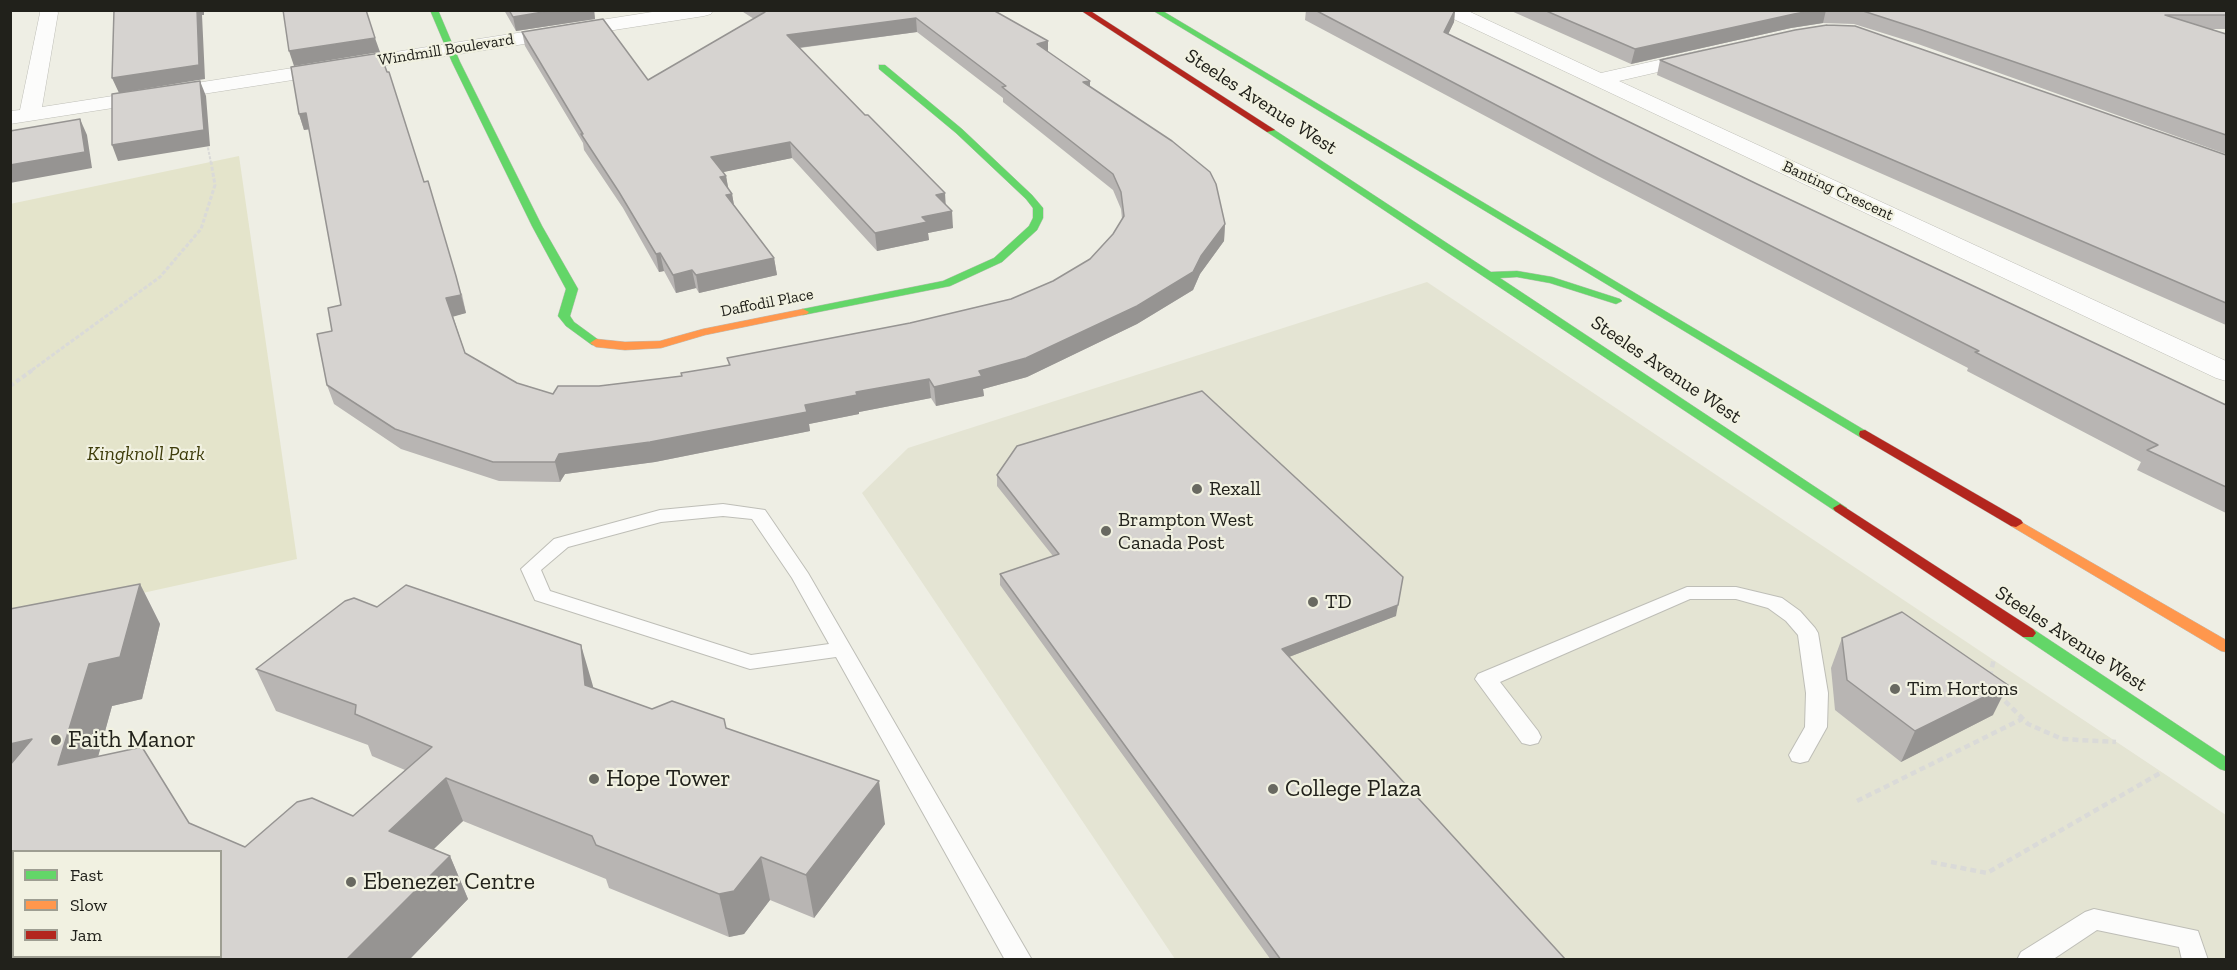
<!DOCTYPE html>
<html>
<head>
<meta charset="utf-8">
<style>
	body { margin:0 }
	#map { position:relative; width:2237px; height:970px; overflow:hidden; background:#eeeee4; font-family:"Zilla Slab",serif }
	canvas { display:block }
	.frame { position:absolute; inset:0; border:12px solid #21211b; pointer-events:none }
	.legend { position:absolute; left:12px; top:850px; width:210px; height:108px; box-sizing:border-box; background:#f1f1e1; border:2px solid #9e9e92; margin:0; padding:8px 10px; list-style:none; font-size:18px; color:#21211b }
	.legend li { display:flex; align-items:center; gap:12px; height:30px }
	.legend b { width:30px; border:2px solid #9e9e92 }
</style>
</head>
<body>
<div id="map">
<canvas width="2237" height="970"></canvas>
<div class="frame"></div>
<ul class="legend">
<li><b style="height:8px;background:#63d668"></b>Fast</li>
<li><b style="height:8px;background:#ff974d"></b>Slow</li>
<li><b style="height:8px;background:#b3261e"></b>Jam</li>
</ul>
</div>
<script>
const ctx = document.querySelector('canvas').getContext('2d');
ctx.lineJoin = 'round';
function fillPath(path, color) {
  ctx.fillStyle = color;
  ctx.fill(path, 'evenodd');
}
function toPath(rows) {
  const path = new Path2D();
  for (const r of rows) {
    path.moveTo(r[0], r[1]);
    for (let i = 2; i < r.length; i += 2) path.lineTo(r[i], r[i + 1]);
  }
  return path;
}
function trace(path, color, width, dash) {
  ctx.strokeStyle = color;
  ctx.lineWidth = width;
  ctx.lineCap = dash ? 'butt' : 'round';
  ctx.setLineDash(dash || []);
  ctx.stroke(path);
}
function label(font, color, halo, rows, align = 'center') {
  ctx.font = font + ' "Zilla Slab",serif';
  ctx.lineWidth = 4.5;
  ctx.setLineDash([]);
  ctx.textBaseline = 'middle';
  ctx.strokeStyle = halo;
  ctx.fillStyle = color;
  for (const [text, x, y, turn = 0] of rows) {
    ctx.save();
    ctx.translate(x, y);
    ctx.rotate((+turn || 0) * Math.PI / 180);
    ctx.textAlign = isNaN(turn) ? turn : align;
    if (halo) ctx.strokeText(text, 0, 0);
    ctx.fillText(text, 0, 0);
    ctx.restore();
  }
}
fillPath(toPath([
	[1427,282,2226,815,2226,959,1175,959,862,493,908,448]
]), '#e4e4d3');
fillPath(toPath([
	[239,156,297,559,11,622,10,204]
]), '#e4e4cb');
const lane = toPath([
	[723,504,765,510,808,573,1032,960,1005,960,836,657,750,669,535,600,521,569,554,539,660,510,723,504],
	[723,516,752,519,792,578,829,644,751,655,550,591,541,570,568,547,661,522,723,516],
	[1687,587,1736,587,1782,598,1800,611,1815,628,1818,633,1828,693,1827,727,1808,761,1800,763,1792,761,1789,755,1805,727,1806,693,1798,635,1786,621,1768,608,1736,599,1690,599,1500,682,1538,731,1541,737,1538,743,1530,745,1522,743,1475,679,1478,674,1687,587],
	[2094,909,2198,931,2208,960,2182,960,2179,947,2097,930,2052,960,2017,960,2021,952,2085,912,2094,909]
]);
const street = toPath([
	[38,10,57,10,58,13,42,107,665,10,713,10,711,14,704,16,10,124,10,111,20,110,40,13,38,10],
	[1441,10,1466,10,1601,73,1703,50,1710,52,1713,56,1710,60,1619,81,2226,361,2226,381,2216,378,1443,14,1441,10]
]);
const fast = toPath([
	[430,10,438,10,460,62,542,226,578,289,570,316,574,322,600,341,602,343,600,345,592,345,566,326,558,316,566,289,532,226,452,62,430,10],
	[1152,10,1161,10,1871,434,1865,438,1860,437,1152,10],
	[879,65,885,65,962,129,1032,195,1043,208,1043,218,1037,230,1002,262,950,286,803,315,799,314,797,312,803,309,943,281,994,258,1029,226,1033,218,1033,208,1026,199,956,133,879,69,879,65],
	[1270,127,1491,272,1517,271,1552,277,1620,299,1622,301,1616,304,1550,283,1517,277,1500,278,1847,508,1840,512,1835,511,1267,132,1267,128,1270,127],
	[2028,628,2033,629,2226,757,2226,771,2220,769,2023,637,2020,633,2023,629,2028,628]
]);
const slow = toPath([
	[803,309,809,312,807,314,705,335,661,348,625,350,596,347,590,343,596,339,625,342,660,341,703,329,803,309],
	[2016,519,2226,640,2226,652,2221,651,2011,526,2009,523,2016,519]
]);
const jam = toPath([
	[1080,10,1089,10,1275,130,1267,132,1080,10],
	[1865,430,2021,520,2023,523,2016,527,2011,526,1860,437,1859,434,1860,431,1865,430],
	[1840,504,2033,629,2036,633,2033,637,2023,637,1835,511,1833,508,1840,504]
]);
trace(lane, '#bebeb7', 2);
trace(street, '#bebeb7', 1);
trace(fast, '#bebeb7', 1);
trace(slow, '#bebeb7', 1);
trace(jam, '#bebeb7', 1);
trace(toPath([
	[207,143,211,163]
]), '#dadad8', 2, [3, 1.5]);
trace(toPath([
	[32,370,160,277,201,229,215,185,211,162]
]), '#dadad8', 3, [4, 2]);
trace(toPath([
	[10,386,34,369]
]), '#dadad8', 4, [4.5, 3]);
trace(toPath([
	[1990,677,1994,658],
	[1998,694,2028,724,2062,739,2116,742],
	[1857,801,2022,719],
	[1931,862,1987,873,2162,772]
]), '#dadad8', 4.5, [6, 4]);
fillPath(lane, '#fcfcfb');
fillPath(street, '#fcfcfb');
fillPath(fast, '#63d668');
fillPath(slow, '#ff974d');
fillPath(jam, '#b3261e');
fillPath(toPath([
	[504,10,594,10,595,19,516,31],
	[740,10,993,10,1048,41,1048,52,1090,81,1090,87,1225,224,1224,241,1200,274,1193,290,1137,324,1027,377,983,389,984,396,936,406,931,398,859,412,859,414,809,424,810,431,655,462,565,474,560,482,499,481,401,449,334,404,327,385,332,331,341,305,309,129,304,130,299,114,462,294,466,313,453,316,465,353,517,383,553,394,599,386,681,376,729,365,727,358,910,323,1011,299,1053,281,1090,259,1113,234,1122,219,1121,209,1113,190,1003,102,1003,98,917,32,800,48,946,205,953,228,928,233,929,240,877,251,792,158,723,172,726,176,728,188,732,194,734,205,774,258,777,275,699,293,696,288,676,293,664,271,659,272,623,208,584,150,583,143,525,46,522,32,648,80,754,19],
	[1306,10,1455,10,1454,22,1448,34,1757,184,2226,405,2226,513,2137,470,2141,462,1967,371,1968,368,1598,176,1305,20],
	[1509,10,2226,11,2226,29,2211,29,2226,34,2226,154,1918,44,1854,24,1823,23,1791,28,1631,64],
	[1660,60,2226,155,2226,325,1657,75],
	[997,475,1396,616,1289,657,1566,960,1271,960,1000,585,1000,574,1053,556,997,486],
	[140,584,160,624,142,699,112,706,98,756,189,823,245,847,353,816,405,770,372,756,368,745,276,711,256,669,593,688,652,709,726,728,885,824,814,918,770,900,744,934,729,937,609,888,606,879,463,821,433,849,450,856,468,899,409,960,10,960],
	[1842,638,1993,715,1901,762,1835,710,1831,668]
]), '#b8b5b3');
fillPath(toPath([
	[197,10,204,10,204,15,202,15,205,79,119,93,112,78],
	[555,10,594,10,595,19,516,31,513,17],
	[1455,10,1454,22,1442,47,1444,32],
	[1816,10,1826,10,1823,23,1791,28,1631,64,1635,49,1794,14],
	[916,18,917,32,789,49,787,35],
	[375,38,380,52,294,66,289,51],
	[1048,41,1048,56,1037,44],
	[200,81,206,96,210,146,118,161,112,145],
	[1090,81,1090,96,1083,82],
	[306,113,311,129,304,130,299,114],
	[80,119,87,135,92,168,10,183,10,165],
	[790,142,792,158,714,174,711,157],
	[726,176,729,192,720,177],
	[945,193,946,209,936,195],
	[732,194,735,211,726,195],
	[952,211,953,228,928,233,929,240,877,251,875,233,922,217],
	[1225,224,1224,241,1200,274,1193,290,1137,324,1027,377,983,389,984,396,936,406,934,387,979,371,1201,256],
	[660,253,664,271,659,272,656,254],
	[774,258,777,275,699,293,696,275],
	[692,270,696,288,676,293,673,275],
	[456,276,466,313,452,317,446,298],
	[929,379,931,398,859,412,859,414,809,424,810,431,655,462,565,474,560,482,555,462,559,454,805,405,856,392],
	[1403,577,1396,616,1281,660,1282,649],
	[140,584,160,624,142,699,112,706,84,808,58,765,89,664],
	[581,645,593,686,597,727,585,685],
	[2008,685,1993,715,1901,762,1915,731],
	[32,739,10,792,10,744],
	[446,778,463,821,408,874,389,831],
	[879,781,885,824,814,918,806,875],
	[450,856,468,899,409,960,346,960],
	[761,857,770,900,744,934,729,937,719,894]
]), '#969492');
const building = toPath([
	[114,10,197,10,199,65,112,78,114,10],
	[283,10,366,10,375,38,289,51,283,10],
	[509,10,555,10,513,17,509,10],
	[762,10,993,10,1048,41,1037,44,1090,81,1083,82,1172,141,1210,172,1216,184,1225,224,1201,256,1193,272,1137,306,1026,358,979,371,982,376,934,387,929,379,856,392,857,395,805,405,807,412,650,442,559,454,555,462,493,462,395,429,327,385,317,334,332,331,328,308,341,305,306,113,299,114,291,67,380,53,387,72,389,72,424,182,428,181,456,276,461,295,446,298,465,353,517,383,553,394,558,386,599,386,682,376,681,373,730,365,727,358,910,323,1011,299,1053,281,1090,259,1113,234,1124,216,1121,192,1113,174,1002,87,1006,86,916,18,787,35,865,115,868,115,945,193,936,195,952,211,922,217,927,222,875,233,790,142,711,157,726,176,720,177,732,194,726,195,774,258,696,275,692,270,673,275,660,253,656,254,619,192,581,134,583,134,522,32,603,19,648,80,765,12,762,10],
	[1315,10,1455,10,1444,32,1757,184,2226,405,2226,487,2147,450,2158,445,1975,352,1979,351,1601,160,1315,10],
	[1544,10,1816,10,1794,14,1635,49,1544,10],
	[1860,10,2226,11,2226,15,2165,15,2226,34,2226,135,1922,30,1860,10],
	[1827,25,1855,26,2226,155,2226,303,1660,60,1795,30,1827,25],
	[200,81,204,130,112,145,112,94,200,81],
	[80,119,85,152,10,165,10,131,80,119],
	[1202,391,1403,577,1398,605,1282,649,1566,960,1281,960,1000,574,1059,554,997,475,1017,446,1202,391],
	[140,584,120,657,89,664,58,765,142,747,189,823,245,847,297,802,312,798,353,816,432,747,355,714,356,705,256,669,345,601,354,598,377,607,406,585,581,645,585,685,652,709,672,701,724,719,726,728,879,781,806,875,761,857,734,891,719,894,596,845,592,836,446,778,389,831,450,856,346,960,10,960,10,765,32,739,10,744,10,609,140,584],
	[14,852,220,852,220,957,14,957,14,852],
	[1902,612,2008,685,1915,731,1847,680,1842,638,1902,612]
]);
fillPath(building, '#d6d3d0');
trace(building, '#969492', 1.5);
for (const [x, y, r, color] of [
	[1197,489,6,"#696961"],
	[1106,531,6,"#696961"],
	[1313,602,6,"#696961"],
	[1895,689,6,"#696961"],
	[56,740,6,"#696961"],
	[594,779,6,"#696961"],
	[1273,789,6,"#696961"],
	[351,882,6,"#696961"]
]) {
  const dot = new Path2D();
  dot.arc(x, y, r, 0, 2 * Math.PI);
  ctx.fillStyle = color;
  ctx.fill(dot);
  trace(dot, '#f1f1e1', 2);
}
label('16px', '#21211b', '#f1f1e1', [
	["Windmill Boulevard",446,50,-9],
	["Banting Crescent",1838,191,25],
	["Daffodil Place",767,303,-11]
]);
label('20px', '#21211b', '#f1f1e1', [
	["Steeles Avenue West",1261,102,33],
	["Steeles Avenue West",1666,370,34],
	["Steeles Avenue West",2071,639,33]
]);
label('italic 20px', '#3e3c0a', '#f1f1e1', [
	["Kingknoll Park",146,454]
]);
label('20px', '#21211b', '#f1f1e1', [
	["Rexall",1209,489],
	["Brampton West",1118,520],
	["Canada Post",1118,543],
	["TD",1325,602],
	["Tim Hortons",1907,689]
], 'left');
label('24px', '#21211b', '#f1f1e1', [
	["Faith Manor",68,740],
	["Hope Tower",606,779],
	["College Plaza",1285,789],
	["Ebenezer Centre",363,882]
], 'left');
</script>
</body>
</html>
